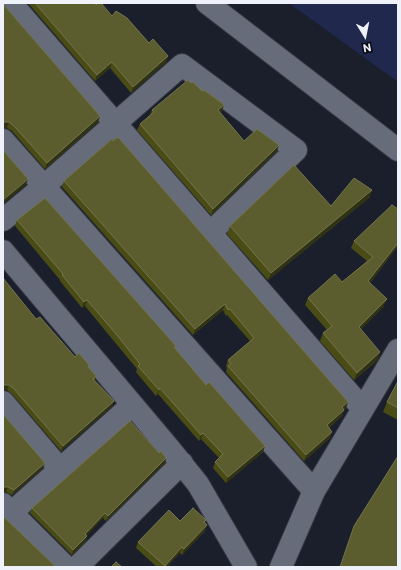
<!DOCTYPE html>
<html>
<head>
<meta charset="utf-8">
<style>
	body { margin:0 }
	#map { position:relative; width:401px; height:570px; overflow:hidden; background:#1b1f2b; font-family:Commissioner,sans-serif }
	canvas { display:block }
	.frame { position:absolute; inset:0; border:4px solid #eff2fb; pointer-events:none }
	.north { position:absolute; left:345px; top:16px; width:40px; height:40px; -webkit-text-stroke:3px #07090e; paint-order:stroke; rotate:170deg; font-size:11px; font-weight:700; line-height:16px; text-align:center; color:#eff2fb }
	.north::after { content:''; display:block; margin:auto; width:14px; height:18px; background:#eff2fb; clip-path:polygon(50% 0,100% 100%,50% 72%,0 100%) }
</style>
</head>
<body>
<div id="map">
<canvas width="401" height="570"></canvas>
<div class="frame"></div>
<div class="north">N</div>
</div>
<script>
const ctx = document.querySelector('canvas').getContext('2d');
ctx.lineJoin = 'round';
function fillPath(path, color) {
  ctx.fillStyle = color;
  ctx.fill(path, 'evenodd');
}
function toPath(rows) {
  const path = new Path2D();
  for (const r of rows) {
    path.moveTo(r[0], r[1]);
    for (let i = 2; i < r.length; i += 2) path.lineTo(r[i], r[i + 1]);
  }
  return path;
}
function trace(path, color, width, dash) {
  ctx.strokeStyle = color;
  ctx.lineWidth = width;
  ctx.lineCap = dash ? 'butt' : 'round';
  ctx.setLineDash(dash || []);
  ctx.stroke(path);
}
fillPath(toPath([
	[289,3,398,3,398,82]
]), '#20294d');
const minor = toPath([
	[11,3,363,409],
	[207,3,398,150],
	[3,140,314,491],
	[3,220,44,186,182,65,296,150,210,233],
	[3,251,169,448,198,484,246,567],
	[3,402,60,469],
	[3,504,66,567],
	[11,513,132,405],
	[77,567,182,463],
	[281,567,314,491,398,350]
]);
trace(minor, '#353841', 24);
trace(minor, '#676c7b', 22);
fillPath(toPath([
	[28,3,95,3,96,5,168,56,166,62,131,93,110,68,95,81],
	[4,5,100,116,98,122,45,169,12,131,7,128],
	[191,83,202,91,222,111,220,112,244,141,277,151,211,215,137,130,140,124,150,115,152,110],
	[112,139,348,402,346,408,344,410,342,416,329,428,330,438,304,461,226,372,227,368,226,366,228,360,250,341,227,315,226,316,223,310,193,335,62,187,64,181],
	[372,190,369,198,268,280,227,234,230,226,331,206],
	[398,209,398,246,370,283,384,306,361,329,378,360,354,380,320,341,323,333,327,330,305,305,308,298,342,282,367,261,351,248,354,241],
	[17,220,175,349,263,452,226,483,213,468,215,462,219,458,201,439,199,441,158,394,156,396,136,372,137,369,113,340,85,306,82,308,60,281,60,280,15,226],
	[3,278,36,319,75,357,88,367,96,376,95,381,114,401,112,406,61,451,12,394,7,390,3,390],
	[398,381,398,420,383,412,387,402],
	[3,414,43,468,12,495,6,492,3,492],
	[159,453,166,458,165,463,106,521,103,518,87,535,86,541,72,555,30,513,32,508],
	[206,520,205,523,205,531,182,555,180,553,167,567,157,567,136,548,138,542,180,521]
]), '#4a4c15');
fillPath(toPath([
	[168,56,166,62,131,93,133,87],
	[112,62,110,68,95,81,97,75],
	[224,105,222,111,216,116,218,110],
	[100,116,98,122,45,169,47,163],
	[3,122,9,122,7,128,3,128],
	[279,145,277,151,211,215,213,209],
	[28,179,26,185,3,204,3,200],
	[372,190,369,198,268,280,271,273],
	[398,243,398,246,366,288,368,281],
	[387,299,384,306,356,334,359,327],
	[87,300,85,306,82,308,84,302],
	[225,304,223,310,193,335,195,329],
	[380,352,378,360,354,380,357,373],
	[3,385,9,385,7,390,3,390],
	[160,388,158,394,156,396],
	[114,401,112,406,61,451,63,446],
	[348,402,346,408,340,413,342,407],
	[344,410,342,416,325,431,327,425],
	[332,432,330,438,304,461,306,455],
	[203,433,201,439,199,441,201,435],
	[265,446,263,452,226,483,228,477],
	[166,458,165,463,106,521,108,516],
	[45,463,43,468,12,495,14,490],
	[3,487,8,487,6,492,3,492],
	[105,513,103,518,84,539,85,534],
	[207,525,205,531,182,555,184,549],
	[87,536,86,541,72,555,73,550],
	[182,547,180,553,167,567,164,567]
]), '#303214');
const building = toPath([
	[35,3,95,3,96,5,98,3,101,3,112,16,116,11,127,18,149,43,153,39,168,56,133,87,112,62,97,75,35,3],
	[3,4,100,116,47,163,14,126,9,122,3,122,3,4],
	[188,80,191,83,193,82,202,91,204,90,222,103,224,105,218,110,244,141,257,129,279,145,213,209,140,124,154,112,152,110,188,80],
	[118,137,348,402,342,407,344,410,327,425,332,432,306,455,228,366,231,364,228,360,254,338,230,309,228,310,225,304,195,329,64,181,112,139,113,141,118,137],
	[3,150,28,179,3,200,3,150],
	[294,165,331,206,354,178,372,190,271,273,230,226,294,165],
	[45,198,176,346,174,347,206,385,209,382,265,446,228,477,215,462,223,454,203,433,201,435,160,388,159,390,138,366,140,364,116,334,87,300,84,302,62,275,63,274,17,220,45,198],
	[392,205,398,209,398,243,368,281,387,299,359,327,380,352,357,373,323,333,332,326,308,298,335,274,342,282,373,257,354,241,392,205],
	[3,278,36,319,40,317,75,357,79,353,89,365,88,367,96,376,93,379,114,401,63,446,14,389,9,385,3,385,3,278],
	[398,381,398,408,387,402,398,381],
	[3,414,45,463,14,490,8,487,3,487,3,414],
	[130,421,159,453,161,451,166,458,108,516,105,513,85,534,87,536,73,550,32,508,130,421],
	[398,456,398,567,340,567,354,526,398,456],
	[193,508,206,520,204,522,207,525,184,549,182,547,165,566,138,542,169,510,180,521,193,508],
	[3,516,4,517,56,567,3,567,3,516],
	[116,562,122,567,111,567,116,562]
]);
fillPath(building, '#5c5d2e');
trace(building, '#73754e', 1);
</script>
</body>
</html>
